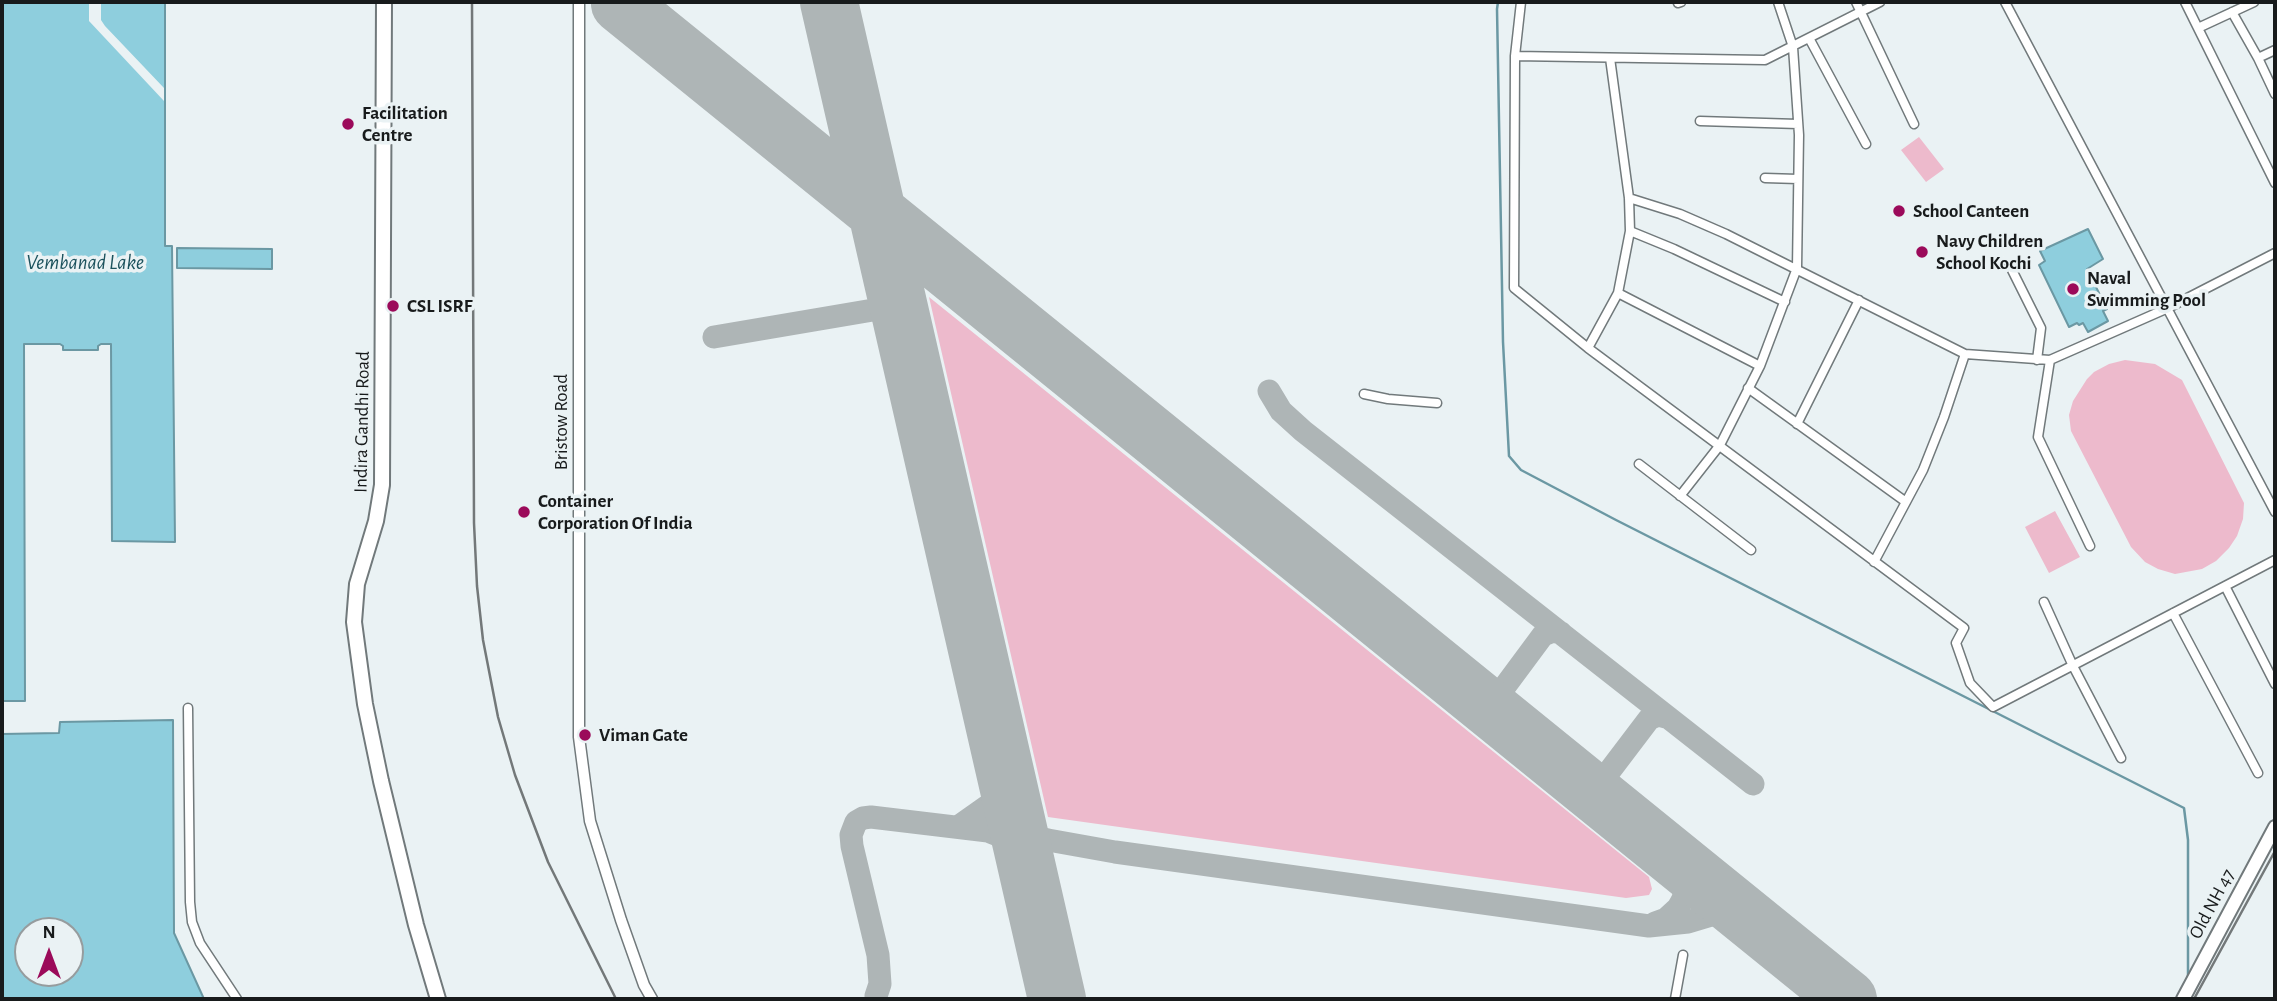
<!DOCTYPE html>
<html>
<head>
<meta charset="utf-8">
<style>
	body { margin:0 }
	#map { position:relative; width:2277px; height:1001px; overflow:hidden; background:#eaf2f4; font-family:"Alegreya Sans",sans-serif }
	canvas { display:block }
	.frame { position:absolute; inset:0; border:4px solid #181b1c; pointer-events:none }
	.north { position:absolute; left:14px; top:917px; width:70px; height:70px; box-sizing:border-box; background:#eaf2f4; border:2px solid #969c9e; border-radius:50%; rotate:0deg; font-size:19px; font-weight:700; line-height:28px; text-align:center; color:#181b1c }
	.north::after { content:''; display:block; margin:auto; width:24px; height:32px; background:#9b0a5a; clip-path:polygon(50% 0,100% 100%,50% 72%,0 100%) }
</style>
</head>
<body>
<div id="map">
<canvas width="2277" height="1001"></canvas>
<div class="frame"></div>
<div class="north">N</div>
</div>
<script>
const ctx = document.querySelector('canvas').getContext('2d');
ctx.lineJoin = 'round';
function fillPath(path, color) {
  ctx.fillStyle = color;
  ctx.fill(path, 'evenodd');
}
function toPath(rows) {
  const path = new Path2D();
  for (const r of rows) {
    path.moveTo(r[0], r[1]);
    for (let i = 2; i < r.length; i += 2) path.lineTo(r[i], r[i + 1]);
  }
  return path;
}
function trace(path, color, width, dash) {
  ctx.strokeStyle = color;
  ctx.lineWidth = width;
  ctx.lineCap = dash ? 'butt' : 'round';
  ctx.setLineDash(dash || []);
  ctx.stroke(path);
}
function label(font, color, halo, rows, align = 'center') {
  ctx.font = font + ' "Alegreya Sans",sans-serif';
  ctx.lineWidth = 7;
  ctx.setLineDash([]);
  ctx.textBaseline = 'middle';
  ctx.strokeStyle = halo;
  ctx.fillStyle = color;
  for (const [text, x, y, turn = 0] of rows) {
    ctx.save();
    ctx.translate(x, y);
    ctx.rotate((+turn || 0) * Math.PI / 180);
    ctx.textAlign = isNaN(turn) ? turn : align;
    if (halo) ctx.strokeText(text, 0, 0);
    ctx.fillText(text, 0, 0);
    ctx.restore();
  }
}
fillPath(toPath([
	[1919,137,1944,169,1926,182,1901,150],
	[929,297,1649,877,1652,889,1649,895,1626,898,1048,817],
	[2125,360,2155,364,2182,380,2244,503,2243,519,2237,536,2229,548,2216,561,2202,569,2175,574,2158,569,2145,562,2131,547,2071,431,2069,415,2073,401,2087,379,2094,372,2109,364],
	[2055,511,2080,557,2049,573,2025,527]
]), '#edbacc');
const water = toPath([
	[2,2,165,2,165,246,172,246,175,542,112,541,111,344,101,344,98,346,98,350,63,350,63,346,60,344,24,344,25,701,2,701,2,2],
	[2088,229,2103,259,2087,269,2107,309,2103,311,2108,321,2088,332,2083,323,2079,325,2077,323,2069,327,2039,265,2045,261,2040,251,2088,229],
	[177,248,272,249,272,269,177,268,177,248],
	[173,720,174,933,204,999,2,999,2,734,59,733,60,722,173,720],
	[70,931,70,973,28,973,28,931,70,931]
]);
fillPath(water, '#8ecedd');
trace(water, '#6b98a3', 2);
fillPath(toPath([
	[89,2,101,2,101,20,105,26,164,88,164,101,89,21]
]), '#eaf2f4');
trace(toPath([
	[1498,2,1497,9,1503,342,1509,456,1521,470,1616,520,2184,808,2188,840,2188,977]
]), '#6b98a3', 2.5);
trace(toPath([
	[873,310,885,300,893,280],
	[714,337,873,310,888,313,900,322,904,328],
	[1269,391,1281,411,1303,431,1753,784],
	[1498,716,1496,704,1500,693,1543,635,1553,631,1561,633],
	[1603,801,1601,788,1605,777,1649,719,1658,715,1669,718],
	[1014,817,1025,831,1039,838,1048,840],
	[958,827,1009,791],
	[1025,862,1025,851,1028,845,1037,840,1048,840,1115,852,1649,926,1688,922,1718,913,1728,913,1766,933],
	[1655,923,1666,919,1678,908,1683,899,1685,890,1680,872,1664,850],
	[876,996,880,984,878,955,852,846,851,835,856,822,863,818,871,817,988,831,1008,839,1014,845,1025,862]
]), '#aeb5b6', 23);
trace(toPath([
	[829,2,1057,999],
	[620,4,1848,999]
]), '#aeb5b6', 58);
const minor = toPath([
	[1521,2,1515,56,1514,288,1588,348,1964,628,1956,643,1970,683,1993,707,2275,560],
	[1856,2,1914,124],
	[2005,2,2275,512],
	[2185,2,2275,183],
	[1678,3,1681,2],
	[2232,12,2258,58],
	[2198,28,2254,2],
	[1809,38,1866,144],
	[2275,50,2258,58,2275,94],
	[1515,56,1765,60,1880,2],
	[1700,121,1798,124],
	[1765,178,1798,179],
	[1629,198,1680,214,1726,234,1965,354,2050,360,2168,308,2275,253],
	[1630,231,1674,249,1785,302],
	[2010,266,2041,328,2037,360],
	[1618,293,1760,366],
	[1588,348,1618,293,1630,231,1629,198,1610,58],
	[2050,360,2038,437,2090,546],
	[1748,388,1906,502],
	[1364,394,1388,399,1437,403],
	[1797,424,1859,300],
	[1639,464,1751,550],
	[1680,496,1720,445,1760,366,1797,268,1799,135,1793,47,1778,2],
	[1874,562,1923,470,1944,417,1965,354],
	[2225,586,2275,684],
	[2044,602,2073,666,2121,758],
	[2173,613,2258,773],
	[188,708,190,902,192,922,200,943,237,999],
	[1675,999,1683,955]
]);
const tertiary = toPath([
	[579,2,579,737,590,821,621,920,644,985,652,999]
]);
const primary = toPath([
	[2183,999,2275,827]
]);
const trunk = toPath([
	[384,2,382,485,376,521,357,584,354,622,365,704,381,781,416,925,438,999]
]);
trace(minor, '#71797b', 11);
trace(tertiary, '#71797b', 13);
trace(primary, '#71797b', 16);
trace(trunk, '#71797b', 18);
trace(minor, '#fff', 8);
trace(tertiary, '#fff', 10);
trace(primary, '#fff', 12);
trace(trunk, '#fff', 14);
trace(toPath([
	[472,2,474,523,477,586,483,640,498,717,515,775,548,862,616,999],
	[2194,999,2275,851]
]), '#737879', 2.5);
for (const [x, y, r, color] of [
	[348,124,7,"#9b0a5a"],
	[1899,211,7,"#9b0a5a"],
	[1922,252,7,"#9b0a5a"],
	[2073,289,7,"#9b0a5a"],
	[393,306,7,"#9b0a5a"],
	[524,512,7,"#9b0a5a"],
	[585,735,7,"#9b0a5a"]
]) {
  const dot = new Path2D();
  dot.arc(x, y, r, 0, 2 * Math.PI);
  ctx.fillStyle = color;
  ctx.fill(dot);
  trace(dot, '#eaf2f4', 2.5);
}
label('bold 19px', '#181b1c', '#eaf2f4', [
	["Facilitation",362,113],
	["Centre",362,135],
	["School Canteen",1913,211],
	["Navy Children",1936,241],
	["School Kochi",1936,263],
	["Naval",2087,278],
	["Swimming Pool",2087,300],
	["CSL ISRF",407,306],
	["Container",538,501],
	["Corporation Of India",538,523],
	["Viman Gate",599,735]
], 'left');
label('19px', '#181b1c', '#eaf2f4', [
	["Indira Gandhi Road",362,422,-89],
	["Bristow Road",561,422,-90],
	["Old NH 47",2212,904,-62]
]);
label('italic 21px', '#1c525d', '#eaf2f4', [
	["Vembanad Lake",85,263]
]);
</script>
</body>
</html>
